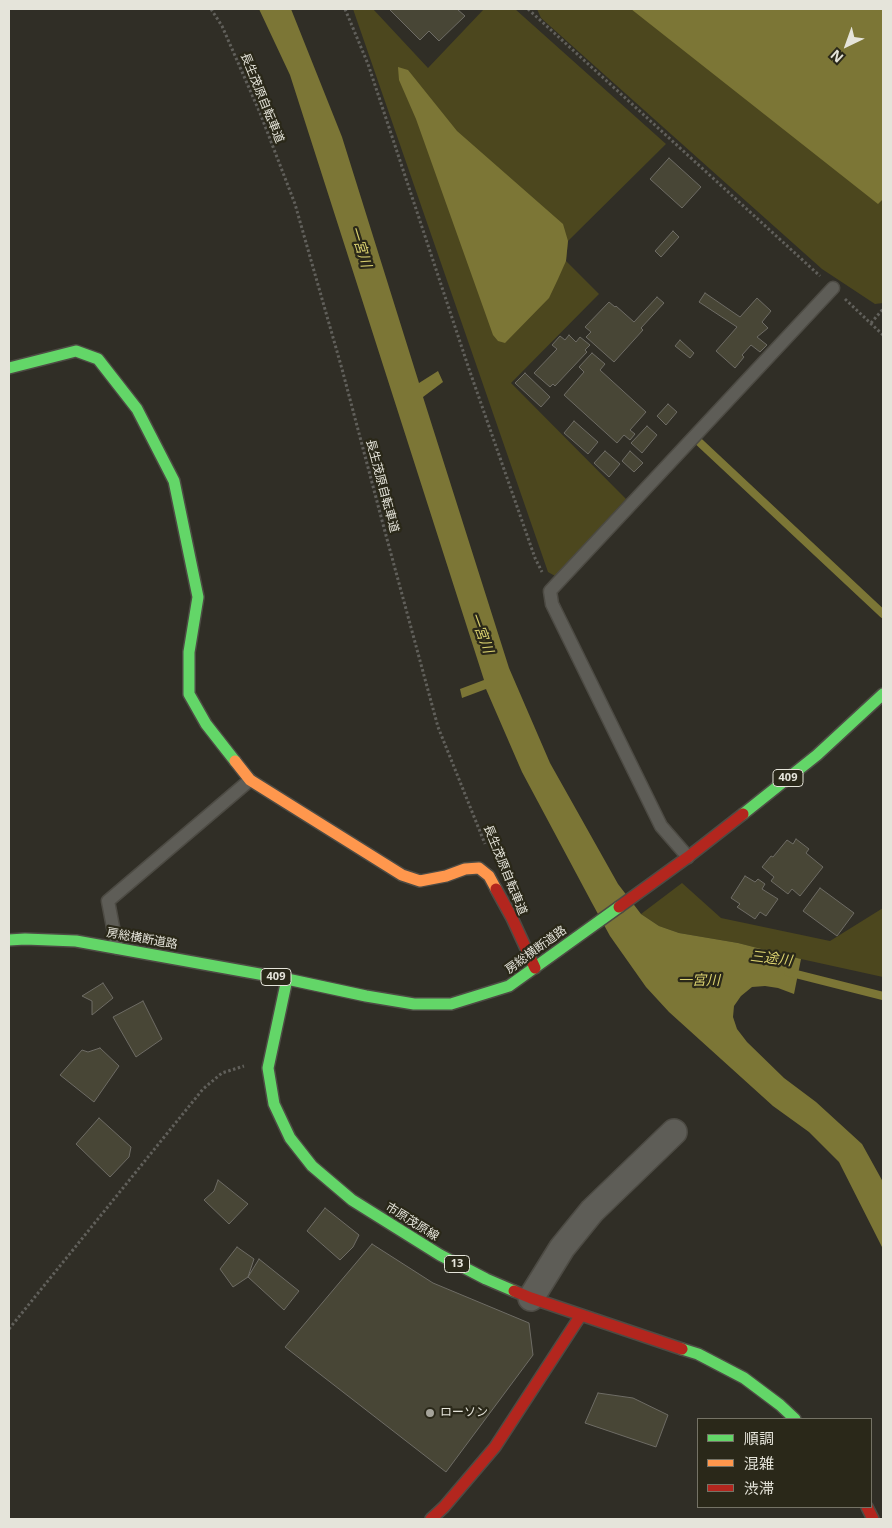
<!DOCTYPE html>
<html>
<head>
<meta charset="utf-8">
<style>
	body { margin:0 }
	#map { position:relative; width:892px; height:1528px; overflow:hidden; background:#302e26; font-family:"Open Sans","Noto Sans JP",sans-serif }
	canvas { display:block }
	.frame { position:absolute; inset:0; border:10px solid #e5e4da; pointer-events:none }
	.legend { position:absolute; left:697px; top:1418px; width:175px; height:90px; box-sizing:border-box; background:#2a2819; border:1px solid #757366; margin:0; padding:6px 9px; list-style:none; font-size:15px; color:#e5e4da }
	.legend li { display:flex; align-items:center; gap:10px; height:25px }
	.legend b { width:25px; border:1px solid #757366 }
	.north { position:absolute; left:822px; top:20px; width:50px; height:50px; -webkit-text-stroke:4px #2a2819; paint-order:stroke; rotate:222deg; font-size:14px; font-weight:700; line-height:20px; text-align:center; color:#e5e4da }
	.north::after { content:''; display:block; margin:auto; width:18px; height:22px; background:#e5e4da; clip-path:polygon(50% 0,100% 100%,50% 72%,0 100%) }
</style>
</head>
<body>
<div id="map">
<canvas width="892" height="1528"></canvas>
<div class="frame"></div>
<ul class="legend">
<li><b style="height:6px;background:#63d668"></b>順調</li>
<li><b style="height:6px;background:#ff974d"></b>混雑</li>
<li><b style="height:6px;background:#b3261e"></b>渋滞</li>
</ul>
<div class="north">N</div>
</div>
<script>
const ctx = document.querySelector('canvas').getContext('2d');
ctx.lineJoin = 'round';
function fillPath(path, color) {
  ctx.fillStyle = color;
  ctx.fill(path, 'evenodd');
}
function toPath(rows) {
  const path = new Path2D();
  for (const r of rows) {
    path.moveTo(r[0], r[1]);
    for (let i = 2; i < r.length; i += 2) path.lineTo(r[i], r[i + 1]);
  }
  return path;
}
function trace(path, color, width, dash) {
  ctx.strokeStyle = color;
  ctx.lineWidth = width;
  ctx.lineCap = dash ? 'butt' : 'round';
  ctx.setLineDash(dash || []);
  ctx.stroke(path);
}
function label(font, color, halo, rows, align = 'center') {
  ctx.font = font + ' "Open Sans","Noto Sans JP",sans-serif';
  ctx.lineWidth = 4.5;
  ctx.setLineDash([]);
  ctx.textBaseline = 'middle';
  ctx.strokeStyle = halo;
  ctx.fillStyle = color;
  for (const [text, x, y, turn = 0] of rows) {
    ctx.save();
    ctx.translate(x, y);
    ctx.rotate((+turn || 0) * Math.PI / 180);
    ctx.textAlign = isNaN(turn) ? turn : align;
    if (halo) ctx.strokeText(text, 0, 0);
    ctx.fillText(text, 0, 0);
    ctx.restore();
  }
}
fillPath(toPath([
	[353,9,373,9,428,68,484,9,515,9,666,144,568,241,566,261,599,294,511,383,626,499,555,576,548,572],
	[537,9,883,9,883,303,875,304,822,269,541,18],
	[682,883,721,918,830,941,883,908,883,977,801,959,738,943,679,933,659,926,641,914]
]), '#4c471e');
fillPath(toPath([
	[259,9,291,9,342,137,419,383,438,371,443,382,423,397,509,668,550,763,618,884,641,914,659,926,679,933,738,943,801,959,794,994,778,988,765,986,752,987,741,996,734,1006,733,1017,737,1029,747,1042,784,1078,816,1102,862,1144,883,1182,883,1249,839,1162,809,1132,773,1106,669,1012,646,987,610,936,592,903,522,772,486,689,462,698,460,689,484,680,290,75],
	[631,9,883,9,883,199,878,204],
	[398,67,408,70,457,131,563,224,568,241,566,261,558,279,549,298,505,343,498,341,493,335,416,119,399,80]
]), '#7c7636');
trace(toPath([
	[697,440,883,614],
	[788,972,883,996]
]), '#7c7636', 8);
const building = toPath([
	[389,9,457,9,465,16,439,41,429,31,420,40,389,9],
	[669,158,701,187,682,208,650,179,669,158],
	[673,231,679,237,661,257,655,251,673,231],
	[705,293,740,317,757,298,771,311,762,322,768,328,757,337,767,345,760,352,751,345,742,355,744,357,735,368,716,351,737,327,699,302,705,293],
	[657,297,664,303,641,328,643,330,614,362,586,337,591,332,585,327,609,302,615,307,616,306,634,322,657,297],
	[569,335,576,342,580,337,590,345,585,350,587,352,555,386,553,384,550,387,534,373,557,349,552,345,560,336,565,340,569,335],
	[680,340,694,353,690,358,675,346,680,340],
	[592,353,605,364,600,370,646,412,630,430,635,434,630,440,624,435,617,443,564,395,584,372,579,367,592,353],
	[525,373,550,397,541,407,515,383,525,373],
	[668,404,677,412,666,425,657,416,668,404],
	[574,421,598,442,588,454,564,433,574,421],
	[647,426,657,435,642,453,631,443,647,426],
	[605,451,620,464,609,477,594,463,605,451],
	[630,451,643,463,634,472,622,461,630,451],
	[796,839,809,849,806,853,823,867,800,896,792,889,788,894,771,881,774,877,762,867,771,856,773,857,787,840,793,844,796,839],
	[745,876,755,882,758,879,765,884,762,889,778,899,766,916,760,912,755,919,737,907,740,904,731,898,745,876],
	[820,888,854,913,837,936,803,911,820,888],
	[103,983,113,998,92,1015,92,1001,82,996,103,983],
	[143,1001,162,1039,136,1057,113,1017,143,1001],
	[100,1048,119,1066,94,1102,60,1075,82,1050,88,1052,100,1048],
	[99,1118,131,1147,129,1157,110,1177,76,1144,99,1118],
	[218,1180,248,1204,229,1224,204,1200,214,1191,218,1180],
	[325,1208,359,1235,353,1247,340,1260,307,1231,325,1208],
	[372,1244,433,1283,529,1323,533,1355,446,1472,285,1347,372,1244],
	[237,1247,254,1259,248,1277,233,1287,220,1269,237,1247],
	[259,1259,299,1291,284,1310,248,1277,259,1259],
	[598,1393,633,1398,668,1415,656,1447,585,1423,598,1393]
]);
fillPath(building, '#484636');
trace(building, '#6e6c65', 1);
const lane = toPath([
	[688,857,661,826,552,604,550,591,833,288],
	[117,948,108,901,250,780]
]);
const street = toPath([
	[531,1298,562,1248,592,1211,674,1132]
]);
const fast = toPath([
	[9,368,76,351,98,359,137,409,174,481,198,597,189,652,189,694,206,724,235,761],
	[743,814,817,755,883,694],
	[9,940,25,939,76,941,287,979,366,996,414,1004,451,1004,509,986,619,907],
	[287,979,268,1068,274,1104,290,1138,312,1166,352,1200,440,1255,486,1279,514,1291],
	[682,1349,698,1354,744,1378,780,1405,795,1419]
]);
const slow = toPath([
	[235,761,250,780,402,875,420,881,446,876,465,869,479,868,489,876,496,889]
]);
const jam = toPath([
	[496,889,512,918,535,968],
	[619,907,688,857,743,814],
	[514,1291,531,1298,682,1349],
	[867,1507,873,1519],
	[431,1519,444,1507,495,1447,581,1315]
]);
trace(lane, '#4d4b44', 15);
trace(street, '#4d4b44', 28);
trace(fast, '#4d4b44', 14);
trace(slow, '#4d4b44', 14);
trace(jam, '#4d4b44', 14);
trace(toPath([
	[211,9,222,26,260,113,295,204,342,369,384,528,438,727,485,844],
	[345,9,368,64,469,369,535,558,542,572],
	[528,9,820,276],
	[845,299,883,335],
	[871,323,883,309],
	[9,1329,203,1089,222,1073,244,1066]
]), '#61605b', 3, [2.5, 2.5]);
trace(lane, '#5e5d57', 12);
trace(street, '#5e5d57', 25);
trace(fast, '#63d668', 11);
trace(slow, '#ff974d', 11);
trace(jam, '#b3261e', 11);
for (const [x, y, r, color] of [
	[430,1413,5,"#a6a49b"]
]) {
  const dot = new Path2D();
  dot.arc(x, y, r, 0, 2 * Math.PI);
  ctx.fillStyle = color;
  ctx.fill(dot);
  trace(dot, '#2a2819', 2);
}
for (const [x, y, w] of [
	[788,778,30],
	[276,977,30],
	[457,1264,25]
]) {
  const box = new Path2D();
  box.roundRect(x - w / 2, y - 8.5, w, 17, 4);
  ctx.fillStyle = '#2a2819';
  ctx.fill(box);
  trace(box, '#e5e4da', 1);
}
label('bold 11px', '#e5e4da', null, [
	["409",788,778],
	["409",276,977],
	["13",457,1264]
]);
label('12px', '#e5e4da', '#2a2819', [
	["長生茂原自転車道",262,98,68],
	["長生茂原自転車道",382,486,75],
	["長生茂原自転車道",505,870,68],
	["房総横断道路",142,939,10],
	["房総横断道路",536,950,-36],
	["市原茂原線",412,1222,32]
]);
label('12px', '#e5e4da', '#2a2819', [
	["ローソン",440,1413]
], 'left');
label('italic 14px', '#dbd26f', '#2a2819', [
	["一宮川",360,247,73],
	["一宮川",481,633,70],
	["三途川",771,959,7],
	["一宮川",699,981]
]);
</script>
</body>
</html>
